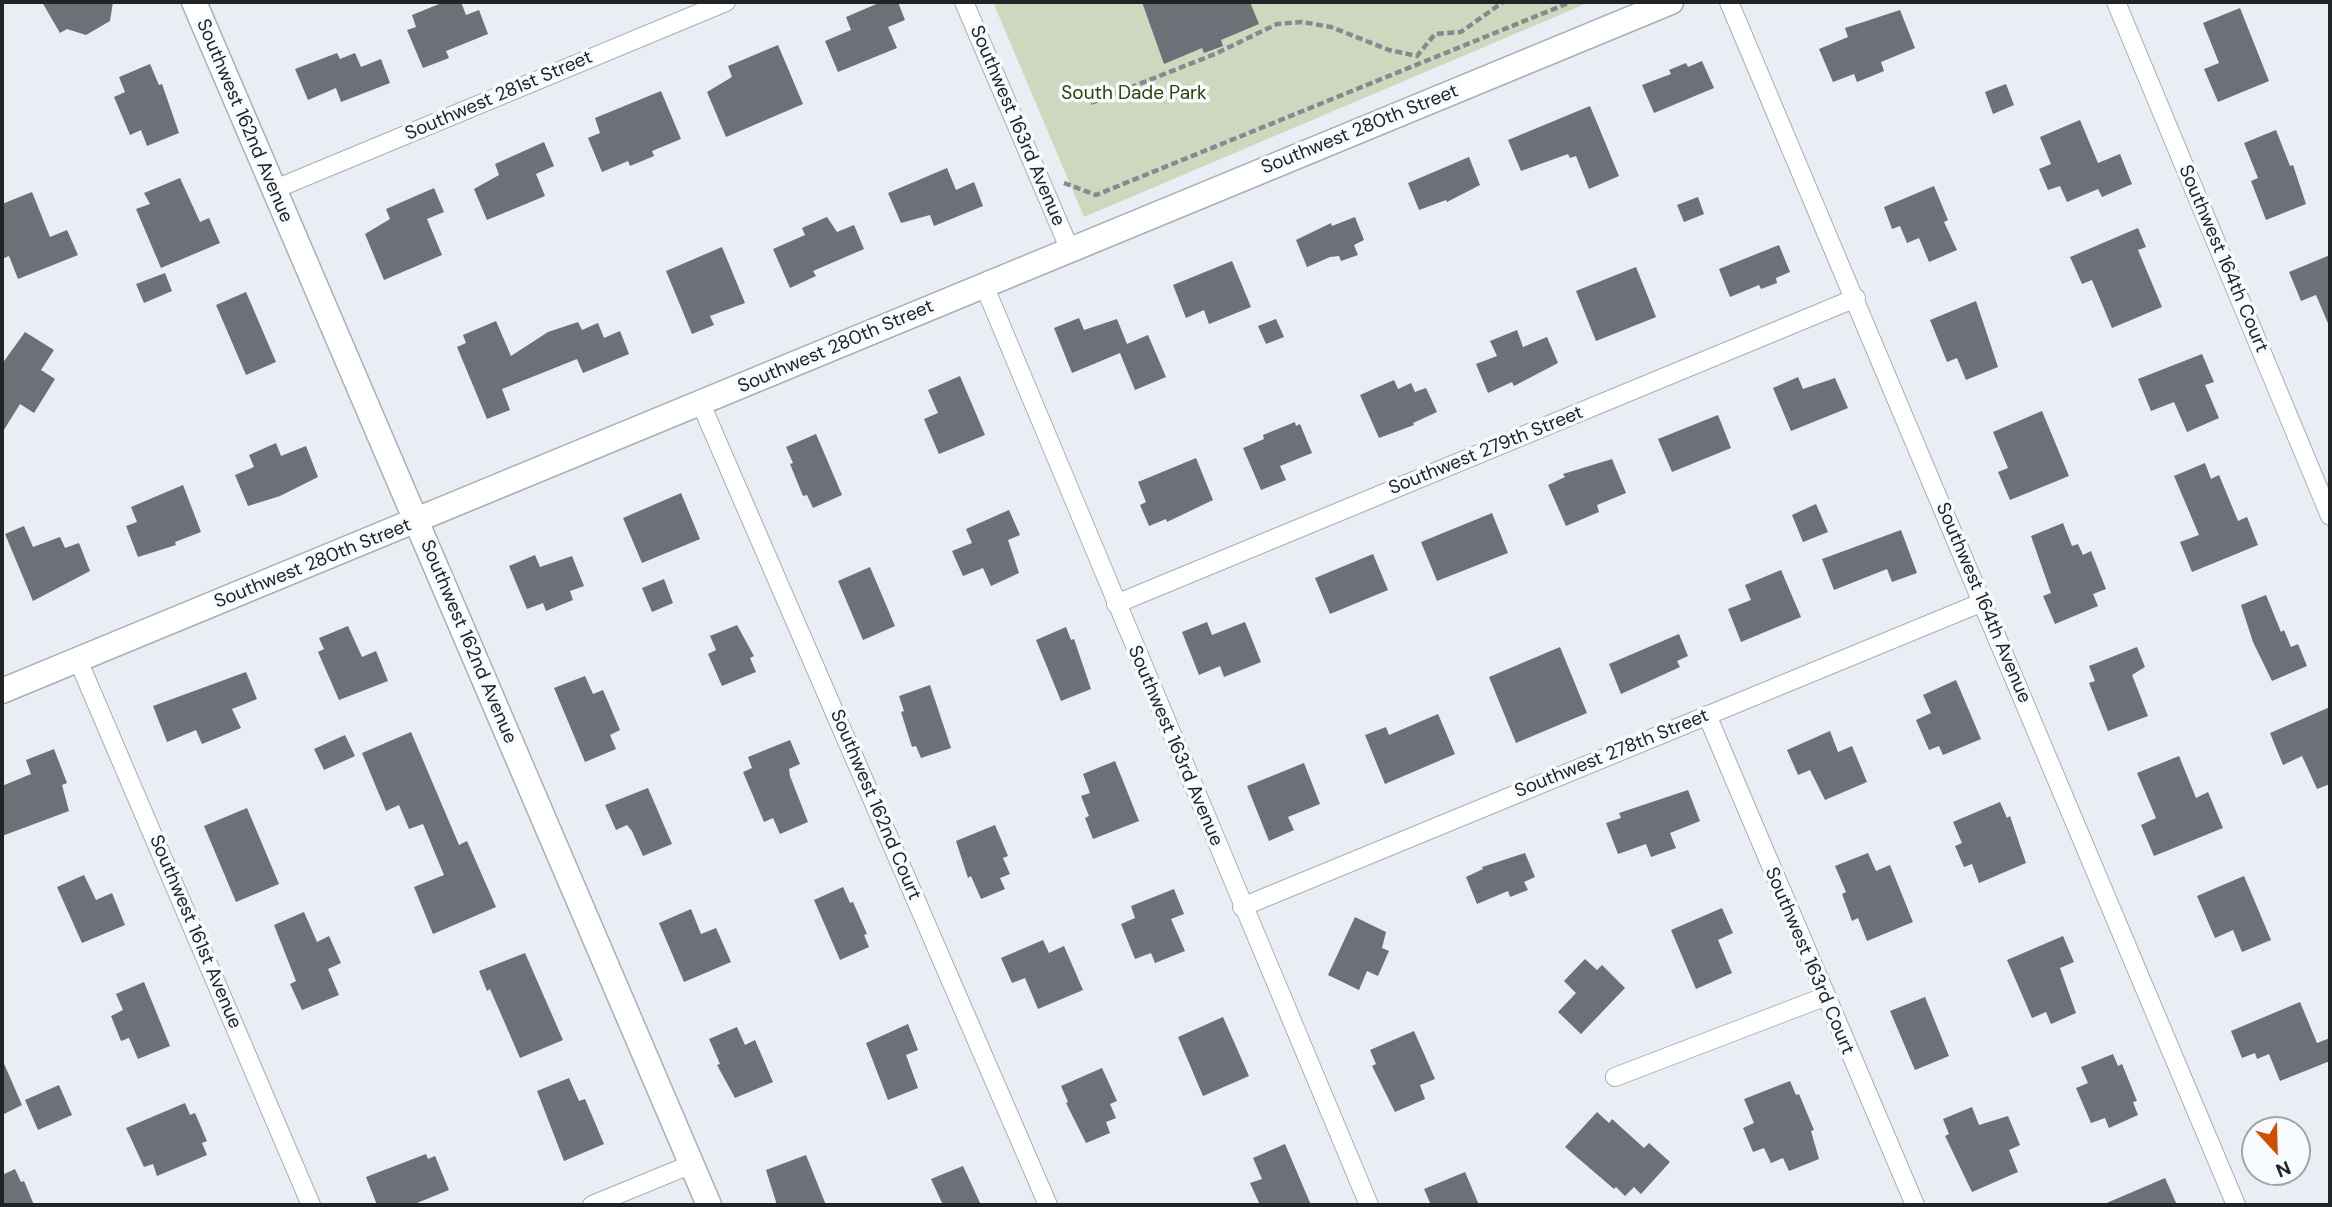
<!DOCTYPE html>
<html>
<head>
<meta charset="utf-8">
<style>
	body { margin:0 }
	#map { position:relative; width:2332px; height:1207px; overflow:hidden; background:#e8eef4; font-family:"DM Sans",sans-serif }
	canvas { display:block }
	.frame { position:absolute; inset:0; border:4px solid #212426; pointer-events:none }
	.north { position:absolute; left:2241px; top:1116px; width:70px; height:70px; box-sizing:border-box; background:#f7fbfe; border:2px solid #a1a5a8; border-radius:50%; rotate:158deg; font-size:19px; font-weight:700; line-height:28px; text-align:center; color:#212426 }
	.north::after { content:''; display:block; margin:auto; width:24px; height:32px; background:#d24e00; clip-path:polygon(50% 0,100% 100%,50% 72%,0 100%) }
</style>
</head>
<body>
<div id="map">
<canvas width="2332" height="1207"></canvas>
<div class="frame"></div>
<div class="north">N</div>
</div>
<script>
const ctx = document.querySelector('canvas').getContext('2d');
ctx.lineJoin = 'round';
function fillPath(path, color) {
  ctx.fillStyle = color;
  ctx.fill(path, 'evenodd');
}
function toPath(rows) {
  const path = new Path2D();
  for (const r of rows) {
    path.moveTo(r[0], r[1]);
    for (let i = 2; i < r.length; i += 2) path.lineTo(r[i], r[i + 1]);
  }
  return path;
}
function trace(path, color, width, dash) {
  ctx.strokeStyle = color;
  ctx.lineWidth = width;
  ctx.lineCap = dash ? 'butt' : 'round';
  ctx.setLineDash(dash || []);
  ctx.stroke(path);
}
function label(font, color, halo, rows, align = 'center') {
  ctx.font = font + ' "DM Sans",sans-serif';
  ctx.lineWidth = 7;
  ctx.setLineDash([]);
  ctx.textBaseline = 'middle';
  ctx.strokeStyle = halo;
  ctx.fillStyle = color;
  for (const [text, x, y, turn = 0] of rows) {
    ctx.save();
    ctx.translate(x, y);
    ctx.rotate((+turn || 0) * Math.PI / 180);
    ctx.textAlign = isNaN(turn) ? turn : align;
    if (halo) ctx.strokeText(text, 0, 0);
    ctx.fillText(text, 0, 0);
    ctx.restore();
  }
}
fillPath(toPath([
	[993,2,1590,2,1084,217]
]), '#d0d7bf');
fillPath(toPath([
	[42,2,113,2,110,21,86,35,67,29,60,33],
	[444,2,461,2,466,15,479,10,488,34,446,51,449,58,423,68,407,30,416,27,412,15],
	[881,2,898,2,905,20,888,27,897,48,838,72,825,41,851,30,846,17],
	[1142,2,1250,2,1259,24,1221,40,1223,46,1204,53,1202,48,1164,64],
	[2240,8,2269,81,2218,102,2204,69,2219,63,2203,23],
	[1900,10,1915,48,1881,62,1884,71,1857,82,1854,74,1833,82,1819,49,1848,37,1845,28],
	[778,45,803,104,726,137,707,92,732,77,728,66],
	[337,53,340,59,355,53,361,67,381,59,390,83,341,102,336,88,308,100,295,69],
	[1702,61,1714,88,1654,113,1642,85,1671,74,1669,70,1686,63,1688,67],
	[150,64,159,85,162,84,179,133,147,146,141,130,130,135,114,97,125,92,119,77],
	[2006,84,2014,105,1993,114,1985,92],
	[661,91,681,139,652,151,654,156,630,166,628,161,602,172,588,138,600,133,595,118],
	[1590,106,1619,176,1589,189,1576,156,1570,158,1568,154,1521,171,1508,140],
	[2080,120,2098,163,2120,154,2132,184,2102,197,2098,189,2067,202,2060,186,2048,190,2039,169,2051,164,2040,137],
	[2276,130,2290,166,2293,165,2306,204,2266,220,2251,181,2258,178,2244,143],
	[544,142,554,166,536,174,545,196,487,220,474,189,499,175,495,164],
	[1469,157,1480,185,1447,202,1446,200,1419,210,1408,183],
	[947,168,956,190,974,182,983,206,934,226,930,215,901,223,888,193],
	[180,178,200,222,209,218,220,243,161,268,136,209,150,204,144,193],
	[1934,186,1948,220,1944,222,1957,250,1929,262,1919,238,1907,243,1900,226,1892,229,1884,207],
	[434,188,444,212,427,219,442,255,384,280,365,234,390,219,386,209],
	[32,192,50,237,67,230,78,255,18,279,9,256,2,259,2,204],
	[1698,197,1704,214,1684,222,1677,205],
	[827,217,837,232,854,225,864,249,813,271,816,276,790,288,773,249,805,235,802,228],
	[1355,217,1364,240,1354,245,1358,255,1341,261,1339,256,1330,257,1307,267,1296,240,1331,223,1332,226],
	[2138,228,2146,247,2138,250,2162,307,2112,328,2092,280,2082,284,2070,257],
	[1779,245,1790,272,1776,278,1777,283,1761,289,1759,285,1730,297,1719,269],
	[722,247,745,303,710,316,714,325,692,334,666,271],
	[2330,255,2330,328,2316,295,2301,301,2289,272],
	[1232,261,1251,307,1209,324,1204,310,1186,318,1173,285],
	[1636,267,1656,317,1596,341,1576,291],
	[165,273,172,291,144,303,136,284],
	[246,292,276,362,246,375,216,305],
	[1976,301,1998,367,1966,380,1957,358,1947,362,1930,320],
	[1079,318,1084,330,1117,319,1127,344,1148,335,1166,377,1135,390,1120,353,1072,373,1054,328],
	[1276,319,1284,337,1266,344,1258,326],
	[496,321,511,356,548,332,578,322,582,330,598,323,604,338,620,331,629,354,583,373,577,359,502,389,510,410,487,419,457,347,466,343,463,335],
	[1517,330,1523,347,1547,337,1558,363,1514,386,1512,382,1488,393,1476,364,1497,356,1490,341],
	[25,332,54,350,41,370,55,379,34,413,20,404,2,433,2,364],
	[2202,354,2214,382,2205,385,2219,418,2187,432,2174,402,2151,411,2138,379],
	[960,376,985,435,939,454,924,419,938,413,928,390],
	[1798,377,1803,389,1835,378,1848,408,1791,431,1773,388],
	[1394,380,1398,389,1411,383,1415,392,1426,388,1437,412,1413,423,1414,425,1379,438,1360,395],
	[2042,411,2069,476,2010,500,1998,472,2008,468,1993,432],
	[1718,415,1731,448,1672,472,1658,439],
	[1295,422,1296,426,1300,424,1312,453,1280,466,1286,480,1261,490,1243,448,1264,439,1263,435],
	[816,434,842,495,813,508,807,495,803,496,790,464,793,463,786,447],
	[276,443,281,456,306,446,318,477,280,496,248,506,235,475,254,467,249,455],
	[1196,458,1213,500,1167,522,1166,519,1149,526,1140,505,1146,502,1138,482],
	[1612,459,1626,493,1597,505,1599,512,1566,526,1548,485,1565,477,1563,474],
	[2205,463,2211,479,2219,475,2238,521,2247,517,2258,545,2192,572,2180,542,2199,535,2174,476],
	[183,485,201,532,175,542,176,545,138,557,126,526,137,522,131,507],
	[681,493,700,539,642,563,623,518],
	[1816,504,1828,532,1803,542,1792,515],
	[1009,510,1020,535,1008,540,1019,573,991,586,983,568,963,576,952,551,972,543,966,529],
	[1492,513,1508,553,1437,581,1421,542],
	[2063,523,2072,546,2078,544,2083,555,2091,551,2106,589,2093,594,2098,606,2055,624,2043,596,2051,593,2031,536],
	[24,526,33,547,60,537,65,548,79,543,90,571,33,601,5,534],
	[1901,530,1917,573,1892,582,1887,569,1834,590,1822,559],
	[1373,554,1388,590,1330,614,1315,578],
	[535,555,540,567,572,556,584,586,570,591,573,600,546,611,543,603,527,609,509,566],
	[870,567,895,626,863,640,838,581],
	[1781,570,1801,617,1741,642,1728,609,1751,600,1745,585],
	[664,579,673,603,652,612,642,588],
	[2266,595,2281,632,2284,630,2291,647,2298,644,2307,666,2272,681,2253,642,2241,605],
	[1207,622,1212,635,1245,622,1261,662,1224,677,1220,666,1199,675,1182,632],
	[737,625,754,656,750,658,756,672,722,686,708,654,716,650,710,636],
	[348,626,362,657,376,651,388,681,339,700,318,652,324,649,319,638],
	[1066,627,1071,640,1074,639,1091,689,1061,701,1036,640],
	[1679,634,1688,656,1677,661,1680,667,1621,694,1609,664],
	[1560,647,1587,713,1516,743,1489,677],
	[2137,647,2145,667,2132,675,2148,716,2108,731,2089,683,2095,681,2089,666],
	[246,672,257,699,232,709,241,728,202,744,196,730,167,742,153,706],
	[585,676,593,694,603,690,620,730,610,735,616,749,585,762,554,688],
	[1956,680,1981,739,1943,755,1939,746,1929,750,1916,720,1931,713,1923,695],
	[930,685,951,748,921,758,916,746,912,747,901,712,904,711,899,696],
	[2330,707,2330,784,2317,789,2302,756,2283,765,2270,733],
	[1438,714,1455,754,1385,784,1365,735,1386,727,1389,735],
	[1830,731,1838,752,1852,746,1867,782,1825,800,1810,770,1798,775,1787,750],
	[411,732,459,845,467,841,496,907,433,934,414,887,444,875,423,824,409,829,399,805,386,811,362,753],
	[345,735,355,756,324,770,314,749],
	[790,740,800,764,789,769,790,776,808,822,780,834,773,818,764,822,743,772,752,768,748,757],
	[54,749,67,783,62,785,69,811,2,836,2,786,31,774,26,760],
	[2179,756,2196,798,2208,792,2223,828,2154,856,2141,825,2156,818,2137,773],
	[1115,761,1139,821,1093,839,1085,818,1089,816,1081,796,1090,793,1083,774],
	[1304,763,1320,804,1288,817,1294,830,1269,841,1247,786],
	[648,788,672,844,643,856,632,831,627,825,616,830,605,805],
	[1688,790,1700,821,1670,833,1676,848,1651,857,1646,844,1618,854,1606,823,1621,818,1619,813],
	[2000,802,2007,818,2010,816,2026,863,1979,883,1972,864,1964,867,1955,846,1962,843,1953,822],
	[247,808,279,884,236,902,204,826],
	[995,825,1008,856,1003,858,1010,874,1000,878,1005,889,981,899,971,876,968,878,956,841],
	[1525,853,1535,877,1524,882,1528,890,1510,897,1508,891,1477,904,1466,877,1483,869,1482,867],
	[1868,853,1876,871,1890,865,1913,922,1867,941,1858,918,1852,921,1842,894,1846,892,1835,866],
	[84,875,96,900,112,893,125,925,82,943,57,887],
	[2244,876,2271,940,2242,952,2233,930,2215,938,2197,896],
	[843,887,850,903,853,902,867,934,864,935,869,947,840,960,814,900],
	[1174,889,1184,914,1171,919,1185,951,1155,963,1151,953,1135,959,1121,924,1135,918,1131,906],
	[1722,908,1733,933,1718,940,1732,973,1696,989,1671,930],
	[691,909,701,934,716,928,731,962,684,982,659,923],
	[304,912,317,942,329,936,341,963,328,969,339,995,302,1010,290,984,296,981,274,925],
	[1355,917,1386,932,1382,948,1389,951,1378,976,1367,971,1359,990,1328,975],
	[2063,936,2074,962,2060,968,2076,1013,2051,1024,2046,1012,2032,1018,2007,960],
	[1043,940,1049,953,1064,946,1083,990,1038,1009,1025,978,1012,983,1001,958],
	[525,953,563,1040,520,1058,490,989,487,991,479,971],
	[1585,959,1597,970,1602,965,1625,988,1581,1034,1558,1012,1576,993,1564,981],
	[144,982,170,1046,138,1059,129,1038,121,1041,111,1016,123,1010,116,994],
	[1925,997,1949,1056,1915,1070,1890,1011],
	[2300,1002,2317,1043,2330,1038,2330,1061,2280,1081,2269,1054,2257,1059,2255,1053,2242,1058,2231,1031],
	[1223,1017,1249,1076,1203,1096,1178,1037],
	[908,1024,918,1050,906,1055,918,1088,888,1100,866,1043],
	[737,1027,745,1045,755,1040,773,1082,735,1098,717,1065,720,1064,709,1039],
	[1414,1031,1435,1079,1420,1085,1425,1099,1395,1112,1372,1066,1376,1064,1370,1050],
	[2113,1054,2118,1066,2122,1064,2137,1101,2133,1102,2138,1115,2109,1128,2105,1118,2091,1123,2076,1088,2088,1083,2081,1067],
	[2,1059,22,1105,2,1115],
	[1102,1068,1117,1101,1110,1104,1116,1118,1106,1122,1110,1133,1086,1143,1066,1103,1068,1102,1061,1086],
	[569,1078,579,1101,585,1099,604,1144,564,1161,537,1091],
	[1790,1081,1796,1095,1799,1094,1814,1130,1811,1131,1819,1159,1789,1171,1783,1158,1771,1163,1764,1148,1753,1152,1743,1128,1754,1123,1744,1099],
	[59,1085,72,1115,38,1130,25,1100],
	[185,1103,190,1115,195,1113,207,1141,202,1143,207,1155,157,1176,153,1164,144,1167,126,1128],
	[1972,1107,1979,1125,2008,1116,2020,1145,2009,1150,2018,1172,1972,1192,1945,1136,1949,1134,1943,1119],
	[1597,1112,1609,1123,1612,1119,1644,1148,1649,1143,1670,1162,1641,1194,1634,1187,1625,1196,1616,1187,1614,1189,1565,1147],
	[1285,1144,1311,1205,1260,1205,1250,1183,1262,1179,1253,1158],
	[426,1154,428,1159,435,1156,449,1190,412,1205,377,1205,366,1177],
	[806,1155,826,1205,777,1205,766,1170],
	[963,1166,981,1205,943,1205,931,1179],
	[15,1169,21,1182,24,1181,34,1205,2,1205,2,1175],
	[1465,1172,1479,1205,1431,1205,1424,1189],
	[2165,1178,2177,1205,2102,1205]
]), '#6b7176');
const street = toPath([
	[964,2,1070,250],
	[1729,2,2236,1205],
	[2116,2,2330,516],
	[273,190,726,2],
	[984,285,1369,1205],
	[701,404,1048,1205],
	[1116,604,1856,298],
	[78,660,311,1205],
	[1707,715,1915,1205],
	[1242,907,1983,602],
	[1615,1077,1824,997],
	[592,1205,692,1164]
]);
const secondary = toPath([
	[194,2,709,1205],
	[2,691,1671,2]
]);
trace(street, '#a8aeb3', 20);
trace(secondary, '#a8aeb3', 27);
trace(toPath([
	[1091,103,1215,54,1277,24,1302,22,1331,27,1389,50,1417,56,1435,34,1461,32,1503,2],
	[1064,183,1096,195,1571,2]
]), '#858a8e', 4.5, [7, 3.5]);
trace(street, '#fff', 18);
trace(secondary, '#fff', 24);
label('19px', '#343e02', '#f7fbfe', [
	["South Dade Park",1134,94]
]);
label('19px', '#212426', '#f7fbfe', [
	["Southwest 281st Street",499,96,-23],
	["Southwest 162nd Avenue",244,121,67],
	["Southwest 163rd Avenue",1017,126,67],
	["Southwest 280th Street",1360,130,-22],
	["Southwest 164th Court",2223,259,67],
	["Southwest 280th Street",836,347,-23],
	["Southwest 279th Street",1486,451,-22],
	["Southwest 280th Street",313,564,-22],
	["Southwest 164th Avenue",1983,603,67],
	["Southwest 162nd Avenue",468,642,67],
	["Southwest 163rd Avenue",1175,746,67],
	["Southwest 278th Street",1612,754,-22],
	["Southwest 162nd Court",875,805,67],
	["Southwest 161st Avenue",195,932,67],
	["Southwest 163rd Court",1809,961,67]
]);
</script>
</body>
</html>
